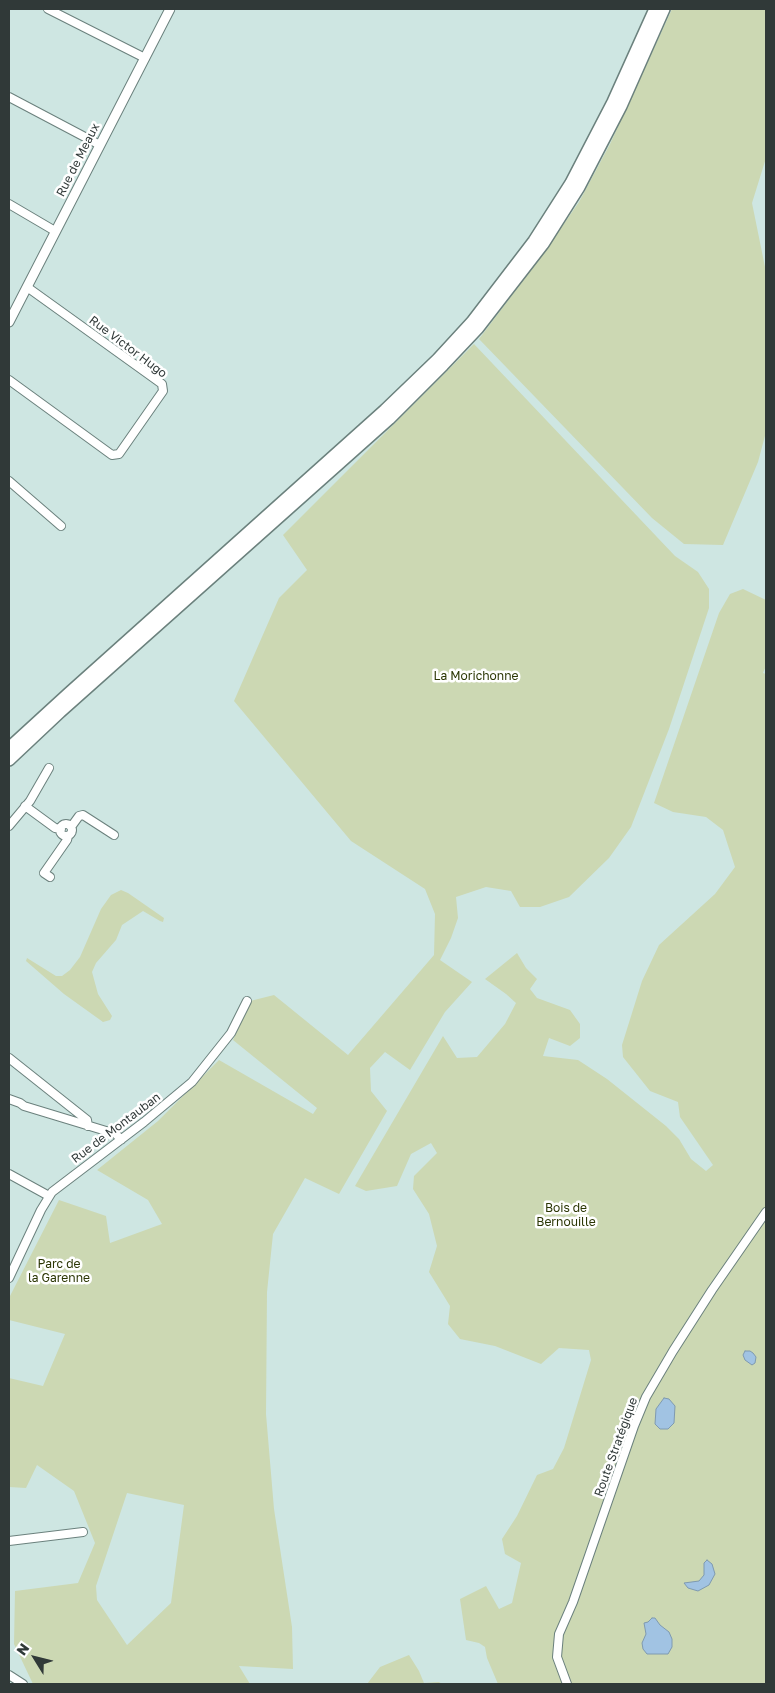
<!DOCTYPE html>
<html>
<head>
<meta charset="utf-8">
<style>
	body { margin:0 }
	#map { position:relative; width:775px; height:1693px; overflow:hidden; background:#cee6e2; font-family:"Golos Text",sans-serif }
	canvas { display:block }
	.frame { position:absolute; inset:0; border:10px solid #303938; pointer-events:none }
	.north { position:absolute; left:10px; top:1633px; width:50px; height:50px; -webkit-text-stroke:4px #fff; paint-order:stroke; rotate:306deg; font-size:14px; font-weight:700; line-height:20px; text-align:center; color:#303938 }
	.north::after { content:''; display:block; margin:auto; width:18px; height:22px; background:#303938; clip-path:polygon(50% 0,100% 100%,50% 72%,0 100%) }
</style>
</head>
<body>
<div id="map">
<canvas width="775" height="1693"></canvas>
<div class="frame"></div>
<div class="north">N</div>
</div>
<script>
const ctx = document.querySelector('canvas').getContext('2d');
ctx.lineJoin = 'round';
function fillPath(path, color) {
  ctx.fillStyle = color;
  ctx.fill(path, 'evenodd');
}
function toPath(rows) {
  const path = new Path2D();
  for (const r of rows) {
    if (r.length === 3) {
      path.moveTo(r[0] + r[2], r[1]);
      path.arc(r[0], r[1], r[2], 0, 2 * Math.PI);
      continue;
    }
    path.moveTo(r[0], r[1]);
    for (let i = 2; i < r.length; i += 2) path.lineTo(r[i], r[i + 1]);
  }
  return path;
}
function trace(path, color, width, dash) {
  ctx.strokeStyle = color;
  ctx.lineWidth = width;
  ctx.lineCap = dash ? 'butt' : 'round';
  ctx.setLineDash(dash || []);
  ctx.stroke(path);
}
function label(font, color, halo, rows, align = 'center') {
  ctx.font = font + ' "Golos Text",sans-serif';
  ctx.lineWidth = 5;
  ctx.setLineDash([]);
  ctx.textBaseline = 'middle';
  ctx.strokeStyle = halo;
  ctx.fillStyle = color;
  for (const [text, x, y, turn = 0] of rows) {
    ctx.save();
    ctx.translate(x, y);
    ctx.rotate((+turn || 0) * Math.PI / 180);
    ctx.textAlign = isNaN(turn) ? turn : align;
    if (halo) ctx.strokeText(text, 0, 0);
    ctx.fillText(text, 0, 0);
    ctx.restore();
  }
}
fillPath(toPath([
	[672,9,766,9,766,158,752,203,766,272,766,432,758,462,723,545,684,544,652,518,479,339,540,258,579,202,610,144],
	[474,344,675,556,698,572,709,589,709,608,669,729,631,827,609,858,569,897,540,907,520,907,511,891,486,887,456,897,458,918,451,938,440,960,472,982,445,1012,410,1070,385,1052,370,1068,371,1091,387,1111,339,1194,305,1178,273,1234,267,1292,266,1414,274,1509,292,1627,293,1669,239,1666,250,1684,33,1684,14,1644,15,1591,78,1583,95,1543,74,1491,37,1465,26,1488,9,1487,9,1378,43,1386,65,1334,9,1320,9,1298,59,1200,106,1216,110,1243,162,1224,148,1200,97,1170,158,1121,219,1060,313,1114,317,1108,233,1040,250,1001,274,995,348,1055,434,955,435,914,425,889,351,841,234,701,279,598,307,570,283,535],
	[127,1493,184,1505,171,1603,127,1645,97,1600,96,1586],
	[743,589,766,600,766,666,763,673,766,674,766,1684,498,1684,487,1658,485,1647,479,1643,466,1640,460,1599,486,1586,499,1609,512,1603,521,1563,505,1554,502,1539,517,1516,537,1475,553,1469,564,1448,591,1360,589,1350,559,1348,541,1364,495,1346,460,1339,448,1324,450,1306,429,1272,437,1246,429,1214,413,1189,414,1176,437,1153,431,1143,411,1154,397,1186,366,1191,355,1186,443,1036,457,1058,477,1057,505,1024,516,1003,506,994,485,979,517,953,526,968,537,979,530,989,537,998,570,1010,580,1024,580,1038,570,1046,549,1038,543,1056,578,1060,607,1079,666,1126,679,1139,691,1159,706,1171,713,1165,680,1117,678,1102,650,1091,623,1057,622,1045,642,981,659,945,715,894,735,867,723,830,706,817,673,812,654,803,719,613,730,594],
	[121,890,128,893,164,918,163,922,160,921,143,911,122,925,116,940,96,963,92,972,98,994,112,1016,110,1020,103,1022,64,994,26,961,27,958,56,976,62,976,70,970,80,957,101,909,111,895],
	[409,1655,419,1671,424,1683,439,1682,442,1684,367,1684,380,1667]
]), '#ccd8b3');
const water = toPath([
	[745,1351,750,1351,753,1353,756,1357,755,1363,752,1365,745,1360,743,1355,745,1351],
	[664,1398,669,1399,675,1406,674,1423,668,1429,660,1429,655,1424,656,1409,664,1398],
	[707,1560,712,1564,715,1574,709,1585,698,1591,688,1588,684,1583,699,1581,704,1575,704,1563,707,1560],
	[652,1618,655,1618,660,1625,669,1632,672,1639,672,1647,668,1654,647,1654,643,1649,642,1643,646,1634,644,1623,648,1622,652,1618]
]);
fillPath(water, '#a1c3e3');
trace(water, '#7f9ab0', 1);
const minor = toPath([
	[48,9,145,58],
	[9,97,100,145],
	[9,204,55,231],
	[9,380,112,455,119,454,163,391,162,384,27,287],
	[9,481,61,526],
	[25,806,55,828,61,829],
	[66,830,6],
	[9,826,30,801,49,768],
	[71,827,79,816,83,815,114,835],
	[50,877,44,873,67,840,68,836],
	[9,1058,87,1120,88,1126],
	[9,1099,20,1103,24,1106,116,1134,121,1140],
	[9,1174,49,1196],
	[9,1278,41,1210,52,1192,144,1122,192,1082,231,1033,247,1001],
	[9,1541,83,1532],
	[9,1675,23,1684],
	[567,1684,557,1657,559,1634,573,1602,634,1426,646,1397,673,1351,712,1290,766,1212]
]);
const major = toPath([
	[9,322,170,9]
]);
const highway = toPath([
	[9,748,68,694,385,410,438,359,472,322,534,241,571,183,613,102,655,9],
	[9,760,60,712,389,419,443,365,478,328,543,244,579,187,621,106,664,9]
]);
trace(minor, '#6b817d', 10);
trace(major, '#6b817d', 11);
trace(highway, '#6b817d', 14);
trace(minor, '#fff', 8);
trace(major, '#fff', 9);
trace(highway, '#fff', 11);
label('12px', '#303938', '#fff', [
	["Rue de Meaux",78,160,-63],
	["Rue Victor Hugo",128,347,37],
	["Rue de Montauban",116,1128,-37],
	["Route Stratégique",616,1447,-70]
]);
label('12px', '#2b3604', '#fff', [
	["La Morichonne",476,676],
	["Bois de",566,1208],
	["Bernouille",566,1222],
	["Parc de",59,1264],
	["la Garenne",59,1278]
]);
</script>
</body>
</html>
